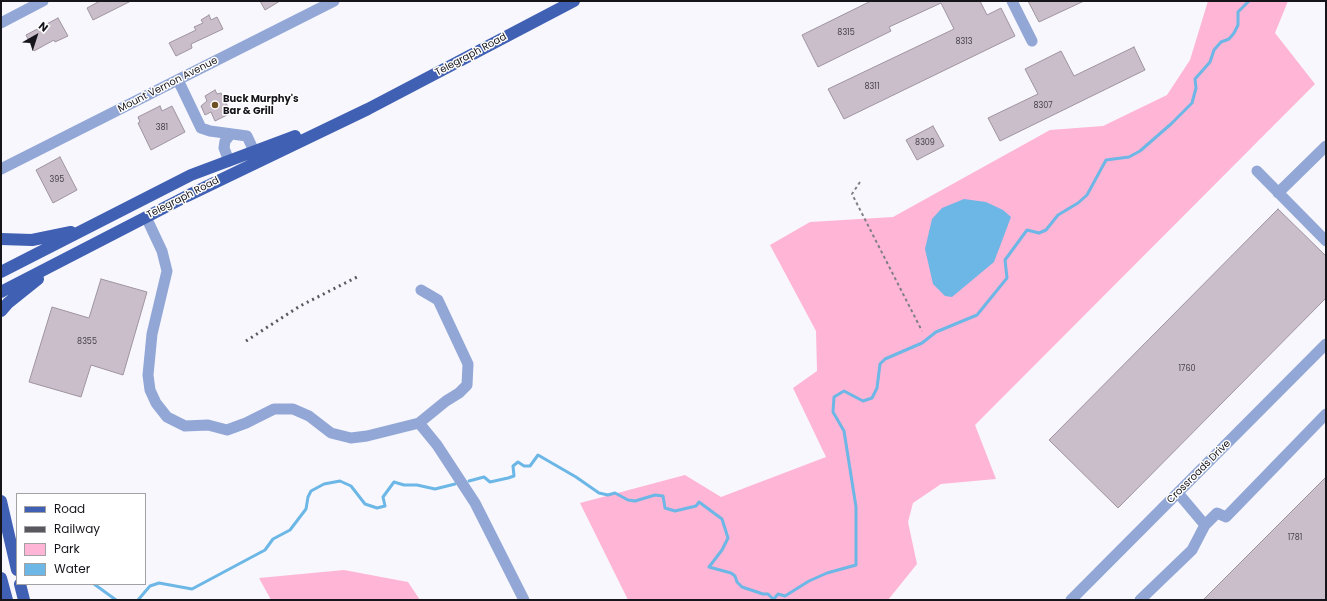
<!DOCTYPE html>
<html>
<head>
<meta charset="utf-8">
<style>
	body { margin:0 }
	#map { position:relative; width:1327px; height:601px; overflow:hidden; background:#f8f7fe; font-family:Poppins,sans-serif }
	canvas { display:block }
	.frame { position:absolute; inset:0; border:2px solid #16151b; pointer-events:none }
	.legend { position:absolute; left:16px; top:493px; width:130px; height:92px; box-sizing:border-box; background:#fff; border:1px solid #a2a1a4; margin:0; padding:5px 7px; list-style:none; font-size:12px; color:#16151b }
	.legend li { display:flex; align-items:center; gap:8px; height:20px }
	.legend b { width:20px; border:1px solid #a2a1a4 }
	.north { position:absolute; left:16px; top:16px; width:40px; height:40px; -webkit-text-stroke:3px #fff; paint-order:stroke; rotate:39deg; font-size:11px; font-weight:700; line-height:16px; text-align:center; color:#16151b }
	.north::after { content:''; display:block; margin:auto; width:14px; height:18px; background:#16151b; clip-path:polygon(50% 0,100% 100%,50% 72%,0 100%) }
</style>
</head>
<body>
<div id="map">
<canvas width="1327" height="601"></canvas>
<div class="frame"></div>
<ul class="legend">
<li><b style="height:5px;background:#4060b3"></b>Road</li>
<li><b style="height:5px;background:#59585e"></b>Railway</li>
<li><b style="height:11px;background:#ffb5d5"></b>Park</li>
<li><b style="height:11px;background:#6cb7e6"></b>Water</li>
</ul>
<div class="north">N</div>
</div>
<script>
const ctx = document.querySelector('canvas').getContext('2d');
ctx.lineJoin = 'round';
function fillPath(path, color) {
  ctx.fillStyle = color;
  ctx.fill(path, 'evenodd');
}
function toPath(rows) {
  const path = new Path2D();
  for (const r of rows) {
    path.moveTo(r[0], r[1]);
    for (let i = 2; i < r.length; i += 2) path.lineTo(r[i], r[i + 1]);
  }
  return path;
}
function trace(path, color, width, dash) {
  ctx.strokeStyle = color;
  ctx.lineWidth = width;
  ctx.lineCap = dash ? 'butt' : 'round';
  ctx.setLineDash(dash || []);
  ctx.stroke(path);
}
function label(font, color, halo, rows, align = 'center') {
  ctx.font = font + ' Poppins,sans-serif';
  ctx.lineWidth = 3;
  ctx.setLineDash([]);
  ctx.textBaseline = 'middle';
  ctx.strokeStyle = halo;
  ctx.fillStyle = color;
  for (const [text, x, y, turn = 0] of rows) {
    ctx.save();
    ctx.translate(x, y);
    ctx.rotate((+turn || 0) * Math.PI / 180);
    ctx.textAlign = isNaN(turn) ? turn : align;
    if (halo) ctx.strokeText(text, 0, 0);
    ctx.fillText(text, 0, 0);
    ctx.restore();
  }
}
fillPath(toPath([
	[1208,1,1288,1,1275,33,1315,84,975,425,996,479,941,484,913,503,908,522,917,564,888,600,628,600,580,503,685,475,721,497,826,457,793,388,817,371,816,331,770,245,810,222,893,217,1050,130,1103,126,1167,95,1190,60],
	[344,570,408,582,420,600,271,600,259,578]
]), '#ffb5d5');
fillPath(toPath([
	[964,199,986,202,1003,210,1011,217,994,262,952,297,945,296,933,284,925,249,932,219,942,208]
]), '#6cb7e6');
trace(toPath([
	[469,481,484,477,490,482,508,478,514,476,513,466,518,462,524,466,530,466,538,455,576,477,599,493,608,495,615,493,628,500,635,501,655,495,663,496,665,508,675,511,696,506,699,502,722,519,728,538,722,550,709,567,731,573,735,576,737,582,742,587,763,594,768,594,773,599],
	[94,584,116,600],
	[138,600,150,586,159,583,192,589,265,550,273,539,290,530,306,509,308,497,311,491,324,484,340,481,351,486,365,504,377,508,385,506,383,497,394,482,404,485,417,485,435,489,455,484],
	[773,600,778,594,785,596,809,581,827,573,856,565,856,507,844,431,833,412,834,397,844,391,863,401,872,398,877,388,880,364,885,359,922,343,936,332,977,315,1007,278,1005,260,1027,230,1039,233,1046,230,1058,215,1078,203,1087,195,1106,160,1129,157,1140,151,1171,124,1192,103,1196,88,1195,79,1210,62,1214,50,1221,42,1229,39,1234,33,1238,25,1238,12,1249,1]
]), '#6cb7e6', 3);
const building = toPath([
	[100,1,131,1,93,20,87,8,100,1],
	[260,1,280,1,265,10,260,1],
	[871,1,980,1,987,15,1001,8,1015,36,844,119,828,89,954,29,941,3,889,27,891,31,818,67,802,35,871,1],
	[1028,1,1084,1,1039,22,1028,1],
	[209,15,211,20,217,17,223,29,191,44,192,48,176,56,169,43,196,30,194,27,203,23,201,20,209,15],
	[58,18,68,36,55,42,54,40,34,51,26,35,58,18],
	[1134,47,1145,70,1000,141,988,118,1038,94,1025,69,1061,51,1074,76,1134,47],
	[215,90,217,94,221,93,231,113,215,121,211,112,205,115,201,106,207,101,205,96,215,90],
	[160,106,162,111,172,106,185,132,151,150,138,123,140,122,138,117,160,106],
	[933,126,944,146,917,160,906,140,933,126],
	[60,157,77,190,53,203,36,170,60,157],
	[1278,209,1326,256,1326,298,1118,508,1049,440,1278,209],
	[101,279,147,292,123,375,91,365,81,397,29,382,52,307,89,318,101,279],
	[1326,477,1326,600,1203,600,1326,477]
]);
fillPath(building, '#cabecb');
trace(building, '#9e939f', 1);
trace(toPath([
	[860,182,852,194,922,331]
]), '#807f86', 2, [3, 3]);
trace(toPath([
	[1012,1,1032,41],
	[1,23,43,1],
	[178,80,201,128,210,131,247,136,254,151],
	[229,161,224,148,225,141,231,134],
	[1,169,334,1],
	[1257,171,1326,241],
	[1278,193,1326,146],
	[146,217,162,251,167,271,152,334,148,375,150,390,156,403,167,417,185,426,208,425,227,430,246,423,274,409,293,409,309,416,331,433,351,438,367,436,419,423,446,401,459,393,467,385,468,364,438,300,421,290],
	[419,423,437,445,475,503,524,600],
	[1178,493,1205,525,1217,513,1226,517,1326,414],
	[1071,600,1326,344],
	[1140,600,1192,550,1205,525]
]), '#92a7d6', 11);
trace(toPath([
	[1,239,32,240,71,232],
	[1,272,191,175,295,136],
	[1,292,187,196,368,109,574,1],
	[1,311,8,303,38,279],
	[1,501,17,570],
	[1,578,7,600],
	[20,584,24,600]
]), '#4060b3', 12);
trace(toPath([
	[246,341,300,306,357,277]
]), '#59585e', 3, [2, 4]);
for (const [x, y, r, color] of [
	[215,105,4,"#6d5023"]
]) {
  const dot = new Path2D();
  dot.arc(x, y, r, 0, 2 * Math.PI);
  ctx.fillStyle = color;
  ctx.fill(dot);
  trace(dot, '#fff', 1.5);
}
label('8px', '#433f47', null, [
	["8315",846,33],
	["8313",964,42],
	["8311",872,87],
	["8307",1043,106],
	["381",162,128],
	["8309",925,143],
	["395",57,180],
	["8355",87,342],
	["1760",1187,369],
	["1781",1295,538]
]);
label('10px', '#16151b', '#fff', [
	["Telegraph Road",471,55,-28],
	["Mount Vernon Avenue",168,85,-27],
	["Telegraph Road",183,198,-27],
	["Crossroads Drive",1199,472,-45]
]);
label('bold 10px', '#16151b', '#fff', [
	["Buck Murphy's",223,99],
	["Bar & Grill",223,111]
], 'left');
</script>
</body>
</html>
